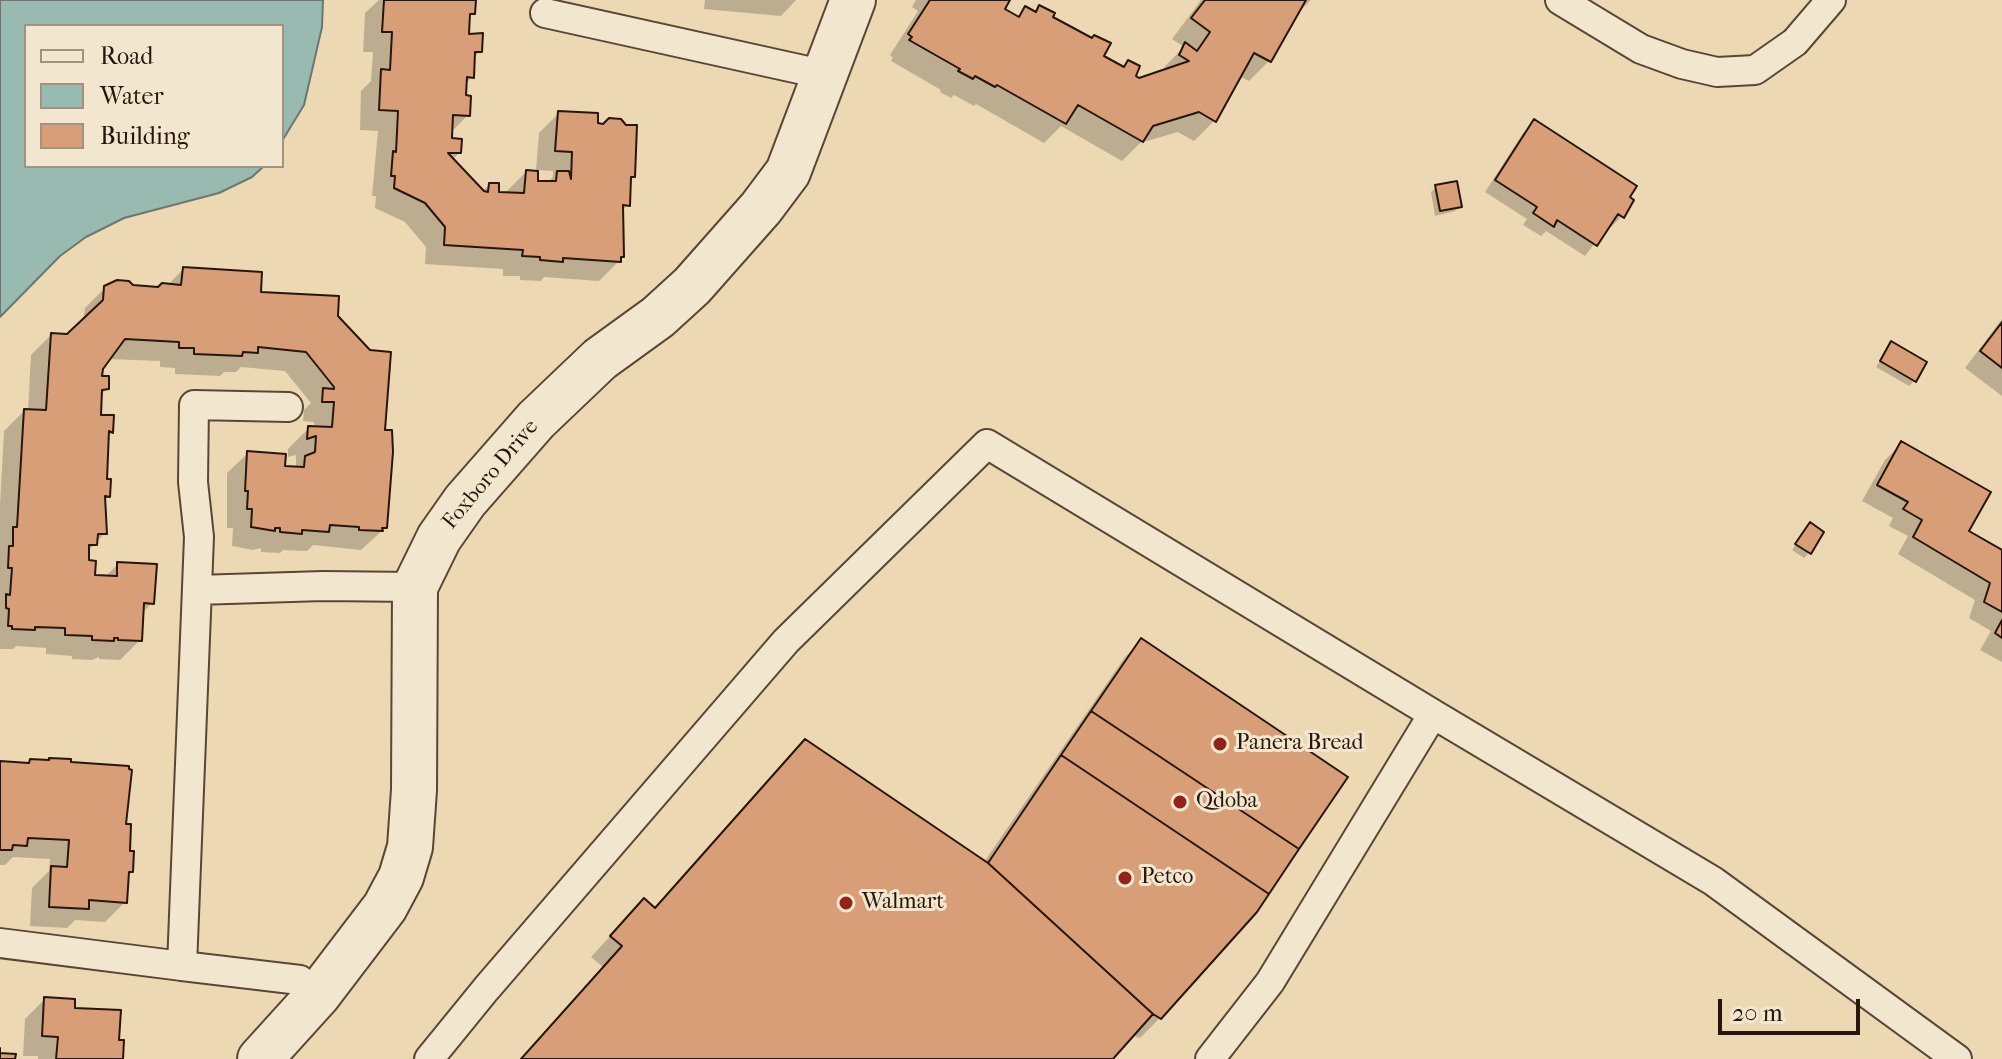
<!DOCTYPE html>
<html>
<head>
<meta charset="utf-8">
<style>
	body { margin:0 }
	#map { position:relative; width:2002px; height:1059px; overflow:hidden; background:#ecd9b4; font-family:"IM FELL French Canon",serif }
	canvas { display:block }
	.legend { position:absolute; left:24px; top:24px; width:260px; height:144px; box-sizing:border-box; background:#f3e6ce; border:2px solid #a29281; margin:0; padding:10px 14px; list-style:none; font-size:24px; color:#28150d }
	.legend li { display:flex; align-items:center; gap:16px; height:40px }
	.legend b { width:40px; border:2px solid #a29281 }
	.scale { position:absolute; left:1718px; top:999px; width:142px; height:36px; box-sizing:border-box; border:4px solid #28150d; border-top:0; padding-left:10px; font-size:24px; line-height:28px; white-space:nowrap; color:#28150d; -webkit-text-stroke:6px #f3e6ce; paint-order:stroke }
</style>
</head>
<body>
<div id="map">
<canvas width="2002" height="1059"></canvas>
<ul class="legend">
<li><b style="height:10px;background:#f3e6ce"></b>Road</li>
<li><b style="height:22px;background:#99bab0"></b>Water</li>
<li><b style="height:22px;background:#d89e77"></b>Building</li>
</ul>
<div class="scale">20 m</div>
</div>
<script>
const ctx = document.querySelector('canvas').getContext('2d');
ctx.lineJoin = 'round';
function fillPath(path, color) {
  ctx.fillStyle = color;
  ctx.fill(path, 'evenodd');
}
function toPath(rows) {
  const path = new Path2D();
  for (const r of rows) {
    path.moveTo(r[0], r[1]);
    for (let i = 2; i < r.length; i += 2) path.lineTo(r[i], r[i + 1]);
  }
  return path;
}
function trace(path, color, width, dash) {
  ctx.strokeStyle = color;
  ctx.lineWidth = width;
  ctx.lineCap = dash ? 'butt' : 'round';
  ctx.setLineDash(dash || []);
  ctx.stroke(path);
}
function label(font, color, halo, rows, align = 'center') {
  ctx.font = font + ' "IM FELL French Canon",serif';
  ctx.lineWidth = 6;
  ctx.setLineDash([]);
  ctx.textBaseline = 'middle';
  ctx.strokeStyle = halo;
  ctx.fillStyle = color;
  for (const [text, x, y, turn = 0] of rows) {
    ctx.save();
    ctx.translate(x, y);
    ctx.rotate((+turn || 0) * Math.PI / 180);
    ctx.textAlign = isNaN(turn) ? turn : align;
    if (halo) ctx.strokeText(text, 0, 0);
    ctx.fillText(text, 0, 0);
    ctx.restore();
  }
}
const water = toPath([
	[0,0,323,0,322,27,304,105,282,141,282,26,26,26,26,166,264,166,252,177,219,193,124,218,86,237,60,256,0,317,0,0]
]);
fillPath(water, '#99bab0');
trace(water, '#6c786f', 2);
fillPath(toPath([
	[379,0,474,0,473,13,468,18,467,36,480,51,473,58,472,77,464,85,468,115,450,133,450,139,459,153,452,160,482,192,489,185,497,193,506,192,526,172,536,182,547,183,553,177,553,171,536,170,539,133,559,113,596,124,633,177,629,181,628,205,621,211,619,261,599,281,544,277,541,281,520,280,520,276,503,276,503,269,425,264,426,247,405,222,375,208,376,196,372,196,378,131,360,130,361,91,371,81,373,52,363,52,365,13],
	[705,0,796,0,781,16,704,9],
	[916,0,1008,0,1003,10,1016,18,1025,9,1034,13,1040,7,1101,57,1122,68,1128,62,1133,77,1138,80,1162,72,1166,65,1184,47,1172,39,1201,0,1311,0,1295,16,1269,61,1249,81,1239,76,1214,121,1194,141,1178,132,1140,143,1122,161,1061,126,1044,143,976,104,974,106,954,95,951,98,940,92,941,90,891,61,893,58,890,55,918,11,912,7],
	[1534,122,1627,198,1622,216,1611,227,1608,226,1585,256,1546,231,1541,236,1523,225,1527,219,1485,192,1523,133],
	[1436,187,1460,206,1455,211,1435,216,1431,192],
	[183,269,336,316,382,432,385,528,361,550,313,545,307,551,283,550,280,553,261,552,261,548,253,550,232,546,233,528,227,528,227,473,248,453,283,468,296,469,296,455,288,457,288,449,309,428,314,429,314,422,303,421,304,410,311,403,285,371,241,367,236,372,224,372,220,376,175,374,175,368,160,367,160,361,108,359,101,368,100,378,107,389,100,395,99,417,112,417,111,432,106,437,105,480,108,496,103,501,105,533,87,552,93,577,104,578,118,564,152,603,142,613,140,640,120,660,99,659,99,657,92,660,72,659,72,656,46,654,46,648,16,646,13,649,0,649,0,505,4,431,24,411,28,411,31,355,51,335,68,336,83,321,85,308,105,288,158,289,167,286],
	[2002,319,2002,396,1965,368],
	[1892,344,1914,381,1909,386,1876,367],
	[1901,444,1966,532,2002,552,2002,662,1980,650,1991,631,1969,618,1975,600,1898,554,1908,536,1889,526,1893,518,1862,501,1885,460],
	[1810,524,1809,553,1804,558,1792,550],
	[1141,641,1162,1016,1141,1037,1138,1038,1132,1034,1110,1059,522,1059,603,967,591,957,624,921,654,909,984,862,1125,657],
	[30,761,123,825,131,871,127,875,125,902,105,922,75,920,67,928,30,926,32,888,49,871,50,859,13,857,5,865,0,865,0,763,27,765],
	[45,999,72,1009,117,1042,121,1059,38,1059,38,1056,23,1056,25,1019]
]), '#0003');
const building = toPath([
	[384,0,476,0,475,14,470,14,469,34,483,33,482,52,475,52,474,78,467,77,466,95,471,96,470,116,453,115,452,138,462,139,461,153,448,153,484,191,488,192,489,183,499,183,499,192,524,193,526,170,538,171,538,181,556,181,557,171,569,171,571,179,572,152,555,151,558,111,598,113,598,123,603,124,609,118,621,119,626,125,637,125,635,177,631,177,630,206,623,205,624,257,621,257,621,262,563,258,563,262,540,260,540,257,522,256,523,250,444,245,445,227,425,203,394,188,395,176,391,176,393,151,396,152,398,111,379,110,381,69,390,70,392,32,382,32,384,0],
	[930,0,1010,0,1005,9,1019,17,1025,6,1036,12,1039,5,1055,13,1053,17,1092,38,1094,35,1111,43,1104,56,1124,67,1128,60,1140,66,1136,76,1139,78,1189,61,1179,55,1185,42,1197,51,1210,32,1191,18,1205,0,1306,0,1271,62,1254,53,1216,122,1199,112,1153,126,1143,142,1078,105,1066,124,997,85,995,87,975,76,973,79,958,71,960,69,909,40,912,37,908,34,930,0],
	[1534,119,1637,186,1630,197,1634,200,1624,218,1618,214,1597,246,1557,220,1554,227,1533,213,1537,207,1495,180,1534,119],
	[1457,181,1462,207,1440,211,1435,185,1457,181],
	[183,267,262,272,261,292,339,296,338,316,370,350,391,352,385,430,392,430,393,452,387,528,382,528,383,531,359,530,359,527,330,525,329,532,302,530,302,534,280,532,280,528,275,528,275,531,251,527,252,509,247,509,248,491,245,491,247,451,286,454,285,466,304,467,305,456,315,452,316,436,307,439,308,426,332,427,334,402,322,402,323,388,334,389,334,387,306,352,258,347,258,353,243,352,242,356,194,354,194,348,179,348,179,342,125,339,103,369,102,376,109,376,109,389,102,390,101,415,114,415,113,433,109,431,107,479,111,479,110,497,105,496,107,534,98,534,97,545,89,545,89,560,96,561,95,575,117,576,117,562,157,564,154,604,144,603,142,641,118,640,118,638,114,638,114,641,92,640,92,636,65,635,65,628,35,627,35,630,12,629,12,626,8,626,9,609,6,608,6,594,10,595,12,568,8,568,9,546,13,546,13,527,17,527,24,409,46,410,51,333,67,334,103,300,104,286,117,280,129,281,133,285,158,287,162,283,181,285,183,267],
	[2002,322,2002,368,1980,351,2002,322],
	[1891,341,1927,362,1916,382,1880,361,1891,341],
	[1901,441,1991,492,1969,531,2002,550,2002,612,1984,602,1990,583,1913,537,1922,520,1903,509,1908,502,1877,485,1901,441],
	[1810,522,1824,532,1811,554,1795,544,1810,522],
	[2002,620,2002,638,1995,633,2002,620],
	[1141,638,1348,777,1299,849,1091,711,1141,638],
	[1091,711,1299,849,1269,894,1061,755,1091,711],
	[805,739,988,863,1153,1014,1113,1059,521,1059,622,946,610,936,644,898,655,908,805,739],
	[1061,755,1269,894,1257,912,1161,1019,1153,1014,988,863,1061,755],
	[49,758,71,759,71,762,129,766,129,769,132,770,126,824,131,824,130,851,134,851,133,872,129,872,127,903,89,900,89,909,49,907,51,866,67,867,69,840,28,838,27,846,13,845,12,850,0,850,0,761,29,763,30,759,49,760,49,758],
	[44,997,75,999,75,1008,121,1010,119,1040,124,1040,123,1059,56,1059,58,1037,42,1036,44,997],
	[0,1048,0,1053,16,1054,15,1059,0,1059,0,1048]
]);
fillPath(building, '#d89e77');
trace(building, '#28150d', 2);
const service = toPath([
	[1560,0,1641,49,1682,64,1717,72,1755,70,1795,42,1831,0],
	[545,13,826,75],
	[288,407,194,405,193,482,199,537,182,966,300,980,318,995],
	[197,590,323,586,415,587],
	[0,943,182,966],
	[429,1059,486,989,786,641,987,444,1433,714],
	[1210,1059,1270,982,1433,714,1713,881,1957,1059]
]);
const minor = toPath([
	[260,1059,318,995,385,907,401,877,410,847,414,790,415,587,439,538,465,501,536,420,600,359,658,317,692,286,761,208,788,172,853,0]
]);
trace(service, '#594637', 32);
trace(minor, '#594637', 48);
trace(service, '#f3e6ce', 28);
trace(minor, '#f3e6ce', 44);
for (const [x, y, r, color] of [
	[1220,744,8,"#8f2418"],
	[1180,802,8,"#8f2418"],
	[1125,878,8,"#8f2418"],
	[846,903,8,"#8f2418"]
]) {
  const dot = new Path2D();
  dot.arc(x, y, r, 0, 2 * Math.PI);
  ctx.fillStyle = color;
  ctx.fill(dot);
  trace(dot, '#f3e6ce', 3);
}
label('22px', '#28150d', '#f3e6ce', [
	["Foxboro Drive",491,475,-50]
]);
label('22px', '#28150d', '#f3e6ce', [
	["Panera Bread",1236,744],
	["Qdoba",1196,802],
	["Petco",1141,878],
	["Walmart",862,903]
], 'left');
</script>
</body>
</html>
